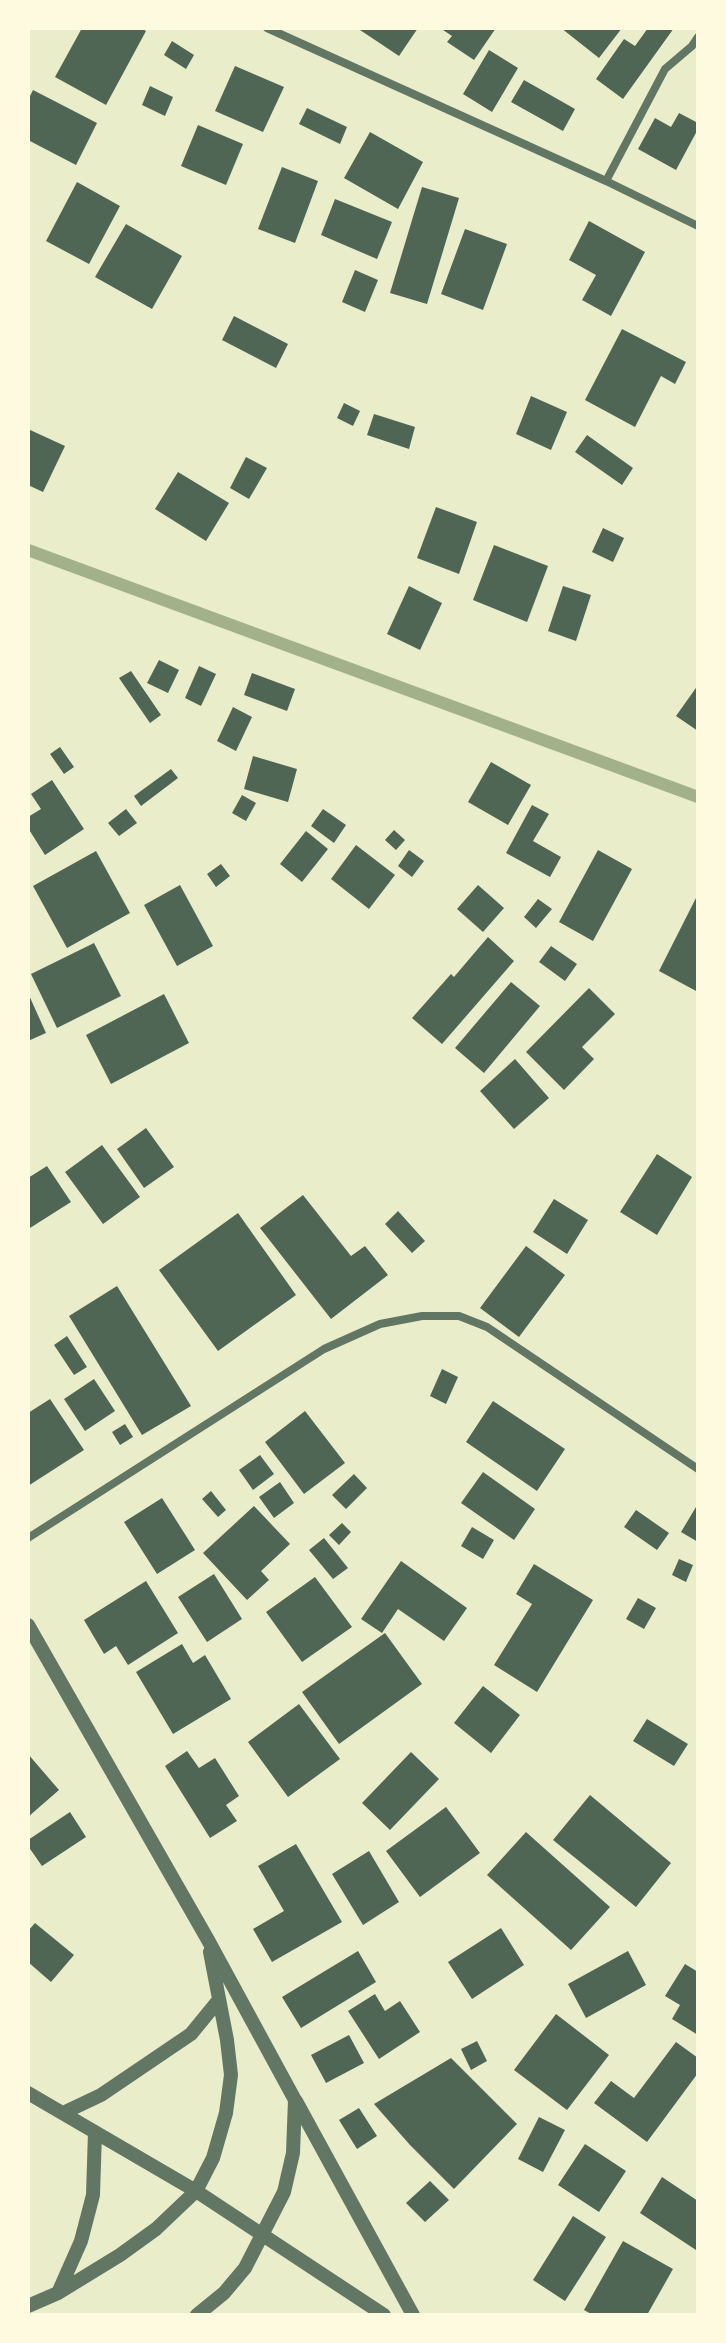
<!DOCTYPE html>
<html>
<head>
<meta charset="utf-8">
<style>
	body { margin:0 }
	#map { position:relative; width:726px; height:2343px; overflow:hidden; background:#e9edc9; font-family:Quicksand,sans-serif }
	canvas { display:block }
	.frame { position:absolute; inset:0; border:30px solid #fefae0; pointer-events:none }
</style>
</head>
<body>
<div id="map">
<canvas width="726" height="2343"></canvas>
<div class="frame"></div>
</div>
<script>
const ctx = document.querySelector('canvas').getContext('2d');
ctx.lineJoin = 'round';
function toPath(rows) {
  const path = new Path2D();
  for (const r of rows) {
    path.moveTo(r[0], r[1]);
    for (let i = 2; i < r.length; i += 2) path.lineTo(r[i], r[i + 1]);
  }
  return path;
}
function trace(path, color, width, dash) {
  ctx.strokeStyle = color;
  ctx.lineWidth = width;
  ctx.lineCap = dash ? 'butt' : 'round';
  ctx.setLineDash(dash || []);
  ctx.stroke(path);
}
function fillPath(path, color) {
  ctx.fillStyle = color;
  ctx.fill(path, 'evenodd');
}
trace(toPath([
	[28,550,698,797]
]), '#a3b18a', 12);
fillPath(toPath([
	[82,28,141,28,146,31,106,105,55,77],
	[357,28,418,28,399,56],
	[440,28,496,28,474,60,447,42,452,36],
	[561,28,622,28,599,58],
	[648,28,674,28,623,99,596,79,624,39,635,46],
	[172,41,194,55,186,69,164,55],
	[489,50,518,68,492,112,463,94],
	[235,66,284,87,263,132,215,111],
	[524,80,575,109,563,131,511,102],
	[150,86,173,97,165,116,142,105],
	[33,90,97,123,76,165,28,140,28,100],
	[307,108,347,127,340,144,299,124],
	[679,113,698,123,698,129,676,170,638,149,655,118,671,127],
	[198,125,243,144,226,185,181,166],
	[370,132,423,162,398,209,344,178],
	[282,167,318,181,295,243,258,229],
	[77,182,120,206,89,264,46,241],
	[422,187,459,198,427,304,390,293],
	[335,199,392,222,377,259,321,235],
	[589,221,645,252,611,316,582,300,596,275,569,260],
	[126,224,182,256,152,309,95,277],
	[465,229,507,244,483,310,441,294],
	[355,270,378,280,365,312,342,302],
	[234,316,288,344,276,368,222,340],
	[622,329,686,362,675,384,661,376,635,427,585,400],
	[531,396,567,412,551,450,516,434],
	[344,403,360,411,353,426,337,418],
	[374,414,415,427,409,449,367,435],
	[28,429,65,446,43,492,28,485],
	[587,435,633,468,622,485,575,452],
	[246,457,267,468,249,499,230,488],
	[178,472,229,503,206,541,155,509],
	[436,507,477,522,459,574,417,558],
	[603,528,624,538,613,562,592,552],
	[494,545,548,566,527,622,473,600],
	[409,586,442,603,420,650,387,634],
	[563,586,591,595,576,641,548,631],
	[159,660,179,670,168,693,147,683],
	[199,666,216,674,201,706,185,698],
	[131,671,161,715,150,723,119,678],
	[252,673,295,689,287,711,244,695],
	[698,685,698,731,676,716],
	[233,707,252,717,236,751,217,741],
	[60,747,74,767,64,774,50,754],
	[253,756,297,769,288,802,244,789],
	[491,762,531,785,508,825,468,802],
	[171,769,178,778,141,806,134,796],
	[52,780,84,829,45,855,28,828,28,817,41,809,31,794],
	[242,795,256,803,246,821,232,813],
	[532,805,549,814,533,841,561,857,550,877,506,853],
	[126,809,137,823,119,836,108,823],
	[323,809,346,825,334,843,311,826],
	[394,830,405,840,396,850,385,840],
	[306,831,328,849,302,882,280,864],
	[356,845,395,875,369,909,331,879],
	[409,850,424,861,412,877,398,866],
	[598,850,632,869,593,941,559,922],
	[96,851,130,913,67,948,33,886],
	[221,864,230,876,216,887,207,874],
	[180,885,213,946,177,966,144,905],
	[478,885,504,908,483,932,457,909],
	[698,894,698,992,659,971],
	[538,899,552,909,536,928,524,917],
	[488,937,514,961,442,1044,412,1018,451,974,454,977],
	[94,943,121,996,57,1028,31,974],
	[551,946,577,964,565,981,539,962],
	[511,982,540,1006,484,1073,455,1048],
	[589,988,615,1014,582,1047,594,1059,564,1090,526,1052],
	[28,993,46,1033,28,1041],
	[164,994,189,1043,111,1084,86,1035],
	[515,1059,549,1098,514,1129,480,1091],
	[146,1128,174,1167,144,1188,117,1149],
	[102,1145,140,1197,103,1224,65,1172],
	[657,1154,692,1177,657,1235,620,1212],
	[47,1166,71,1202,30,1228,28,1225,28,1178],
	[303,1195,351,1256,365,1246,388,1275,331,1319,260,1228],
	[554,1199,588,1220,567,1254,533,1232],
	[398,1211,425,1241,412,1253,385,1224],
	[238,1213,296,1295,218,1351,159,1270],
	[526,1246,565,1275,519,1337,480,1308],
	[117,1286,191,1406,142,1435,69,1316],
	[67,1336,87,1367,74,1375,54,1345],
	[442,1369,458,1377,446,1404,430,1396],
	[94,1379,115,1411,85,1431,64,1399],
	[50,1399,84,1450,28,1486,28,1413],
	[493,1401,565,1449,537,1491,466,1442],
	[305,1411,345,1463,304,1494,265,1442],
	[125,1424,133,1437,120,1445,112,1432],
	[260,1455,274,1474,253,1490,239,1470],
	[483,1472,535,1509,514,1540,461,1503],
	[354,1474,367,1488,346,1509,332,1495],
	[280,1482,294,1503,274,1518,259,1497],
	[211,1491,226,1510,218,1517,202,1499],
	[162,1498,195,1550,157,1574,124,1522],
	[254,1506,290,1544,261,1571,269,1580,247,1600,203,1553],
	[696,1507,698,1508,698,1542,681,1532],
	[636,1510,669,1533,657,1550,624,1527],
	[342,1523,351,1532,339,1545,329,1535],
	[472,1527,494,1540,483,1559,461,1546],
	[324,1538,348,1568,333,1579,309,1550],
	[679,1559,693,1565,686,1582,672,1575],
	[401,1561,467,1608,444,1641,398,1609,382,1633,361,1619],
	[534,1564,593,1600,537,1692,494,1665,532,1604,516,1594],
	[214,1574,242,1619,207,1642,178,1597],
	[315,1577,352,1627,302,1662,266,1612],
	[146,1581,178,1633,128,1665,116,1646,104,1654,84,1620],
	[638,1598,656,1608,644,1629,626,1619],
	[385,1633,422,1684,339,1744,302,1692],
	[182,1644,193,1663,205,1655,231,1699,173,1734,136,1672],
	[483,1686,520,1715,491,1753,454,1723],
	[299,1704,340,1759,288,1797,248,1742],
	[647,1719,688,1744,674,1766,633,1741],
	[187,1751,199,1768,215,1758,239,1796,226,1805,237,1821,210,1838,165,1766],
	[411,1752,439,1779,390,1830,362,1803],
	[28,1754,59,1790,28,1817],
	[590,1795,671,1863,636,1907,553,1840],
	[446,1807,480,1853,420,1897,386,1851],
	[70,1812,86,1837,42,1866,28,1846,28,1840],
	[526,1832,610,1907,571,1950,487,1875],
	[296,1844,342,1922,272,1962,253,1929,284,1911,258,1866],
	[369,1851,399,1902,363,1925,332,1874],
	[35,1923,74,1955,51,1982,28,1962,28,1931],
	[501,1928,524,1965,472,1999,448,1962],
	[358,1951,376,1982,301,2028,282,1997],
	[628,1951,646,1985,586,2018,568,1984],
	[685,1964,698,1972,698,2035,672,2019,680,2005,665,1996],
	[375,1994,385,2011,400,2001,420,2032,379,2059,348,2011],
	[556,2014,609,2055,567,2110,514,2070],
	[349,2035,364,2063,326,2083,311,2055],
	[477,2041,487,2061,471,2070,461,2049],
	[676,2042,698,2058,698,2073,647,2142,594,2103,611,2081,634,2098],
	[451,2058,517,2124,454,2189,410,2145,374,2104],
	[359,2108,377,2136,357,2149,339,2120],
	[539,2117,565,2130,543,2172,518,2159],
	[585,2144,626,2171,599,2212,558,2185],
	[662,2177,698,2201,698,2247,696,2250,640,2213],
	[430,2181,449,2200,425,2222,406,2203],
	[573,2216,606,2237,565,2301,533,2280],
	[623,2241,673,2269,647,2315,593,2315,584,2310]
]), '#4f6655');
trace(toPath([
	[267,28,606,181,698,226],
	[606,181,665,69,692,46,698,37],
	[28,1538,324,1349,380,1324,422,1316,459,1316,487,1327,698,1469]
]), '#617663', 8);
trace(toPath([
	[28,1625,208,1940,295,2100,293,2153,284,2192,245,2268,224,2293,197,2315],
	[28,2093,196,2191,384,2315],
	[296,2101,413,2315],
	[63,2113,101,2095,191,2034,218,2001],
	[58,2293,81,2241,93,2195,95,2132],
	[28,2306,58,2293,120,2255,156,2229,196,2191,213,2158,226,2113,231,2075,227,2040,210,1952]
]), '#617663', 14);
</script>
</body>
</html>
